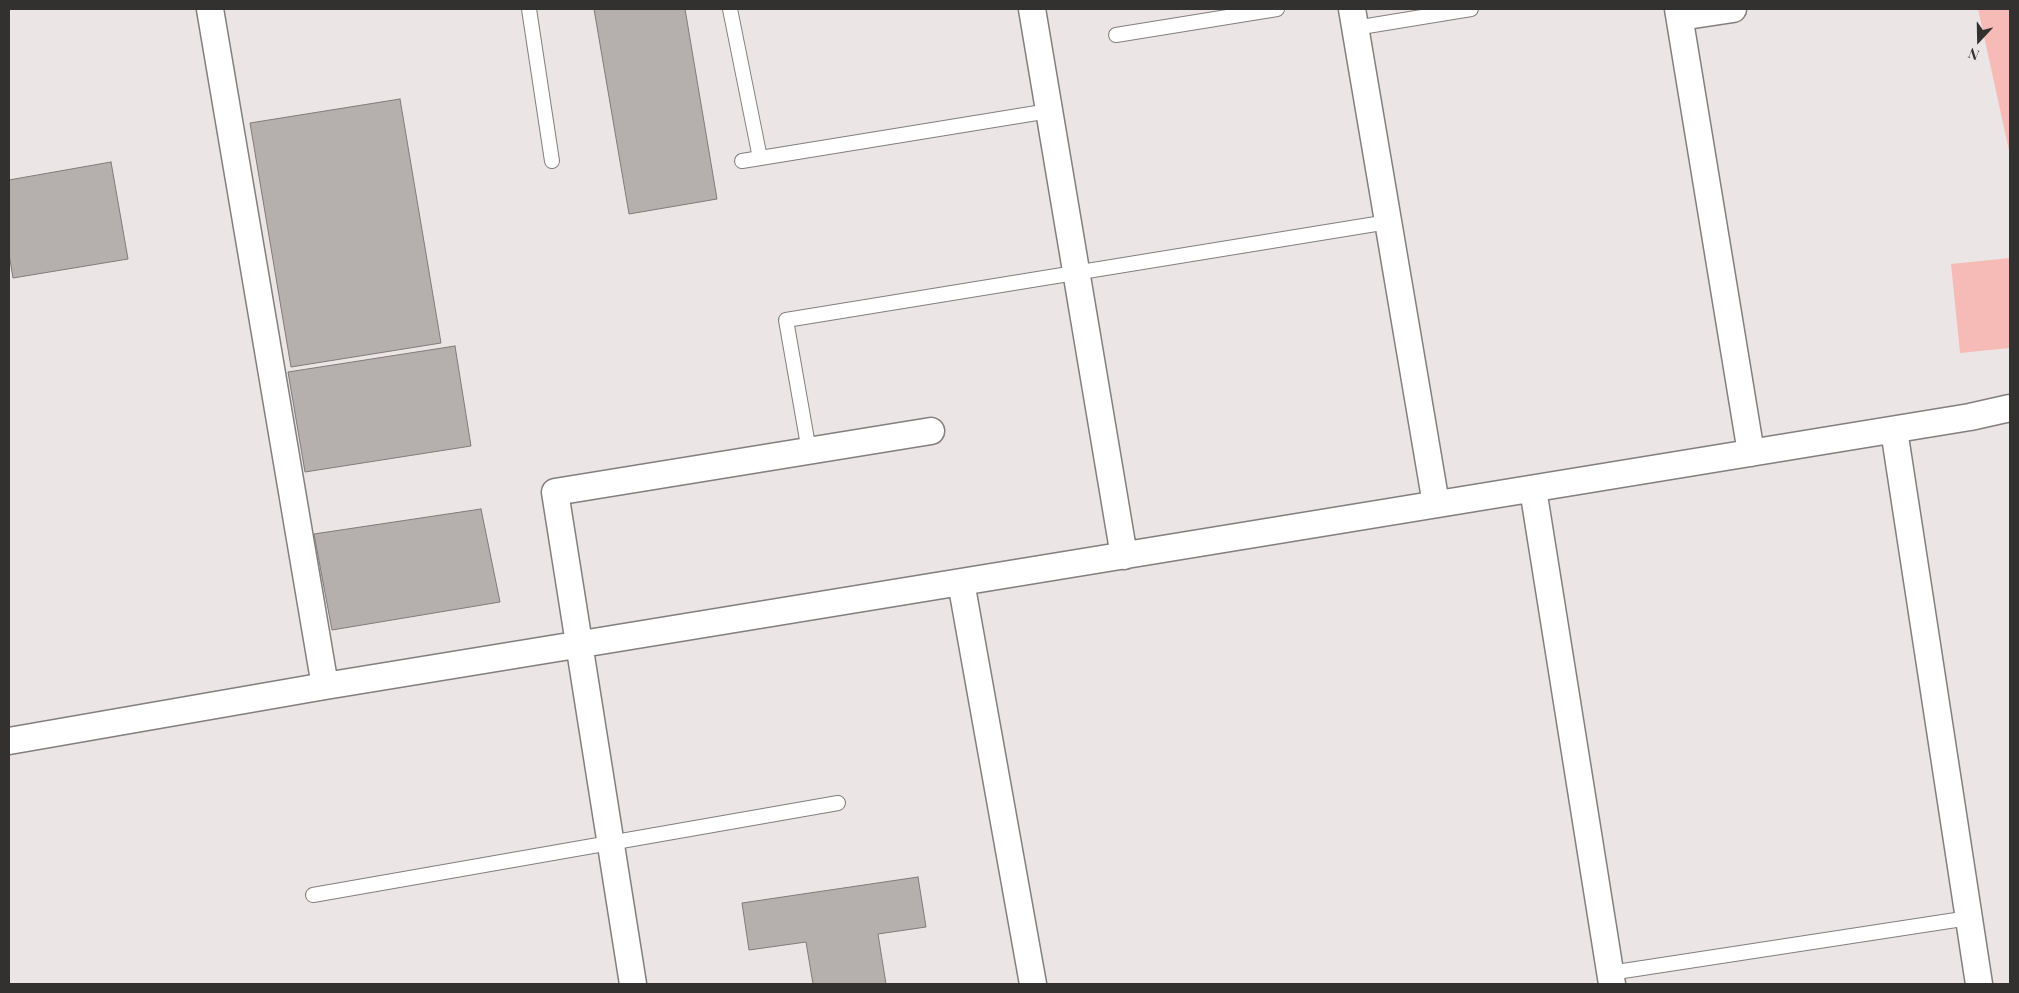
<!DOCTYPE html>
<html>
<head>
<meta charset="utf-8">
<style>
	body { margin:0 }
	#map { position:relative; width:2019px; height:993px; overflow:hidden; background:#ece5e5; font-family:"Playfair Display",serif }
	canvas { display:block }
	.frame { position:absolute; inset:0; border:10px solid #333130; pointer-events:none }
	.north { position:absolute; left:1954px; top:15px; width:50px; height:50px; -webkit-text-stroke:4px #ece5e5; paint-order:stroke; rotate:201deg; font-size:14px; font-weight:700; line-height:20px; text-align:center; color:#333130 }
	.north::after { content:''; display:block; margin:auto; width:18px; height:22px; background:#333130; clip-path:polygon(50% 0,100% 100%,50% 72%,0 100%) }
</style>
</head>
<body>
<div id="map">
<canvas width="2019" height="993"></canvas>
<div class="frame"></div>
<div class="north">N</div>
</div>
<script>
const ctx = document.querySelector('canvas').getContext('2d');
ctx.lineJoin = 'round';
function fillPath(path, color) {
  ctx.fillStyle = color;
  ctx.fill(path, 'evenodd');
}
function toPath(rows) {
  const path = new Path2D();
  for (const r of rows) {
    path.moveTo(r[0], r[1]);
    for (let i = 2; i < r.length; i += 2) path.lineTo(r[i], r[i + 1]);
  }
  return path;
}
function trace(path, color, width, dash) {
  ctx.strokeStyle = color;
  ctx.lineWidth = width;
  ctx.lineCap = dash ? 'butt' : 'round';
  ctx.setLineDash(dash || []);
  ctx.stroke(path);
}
fillPath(toPath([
	[1978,9,2010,9,2010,155],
	[2010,258,2010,348,1960,353,1951,264]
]), '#f6bbb7');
const building = toPath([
	[594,9,685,9,717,199,629,214,594,9],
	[400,99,441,343,291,367,250,123,400,99],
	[111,162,128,259,13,278,9,254,9,180,111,162],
	[455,346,471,446,305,472,288,372,455,346],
	[481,509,500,602,332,630,314,534,481,509],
	[918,877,926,927,878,934,886,984,813,984,806,942,749,950,742,903,918,877]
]);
fillPath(building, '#b5afae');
trace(building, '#807a7a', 1);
const service = toPath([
	[529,9,552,161],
	[730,9,760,158],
	[1355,28,1471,9],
	[1116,35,1277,9],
	[742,161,1049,111],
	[809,451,786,320,1388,222],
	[313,895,838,803],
	[1610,973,1969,918]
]);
const minor = toPath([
	[210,9,325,686],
	[1032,9,1124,556],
	[1352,9,1436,504],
	[1678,9,1751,453],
	[1680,17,1733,9],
	[1894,430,1979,984],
	[1533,489,1612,984],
	[961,582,1033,984],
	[9,741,325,686,1970,417,2010,408],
	[633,984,555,492,931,431]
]);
trace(service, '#847e7e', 16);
trace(minor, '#847e7e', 29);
trace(service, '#fff', 14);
trace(minor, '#fff', 26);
</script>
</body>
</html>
